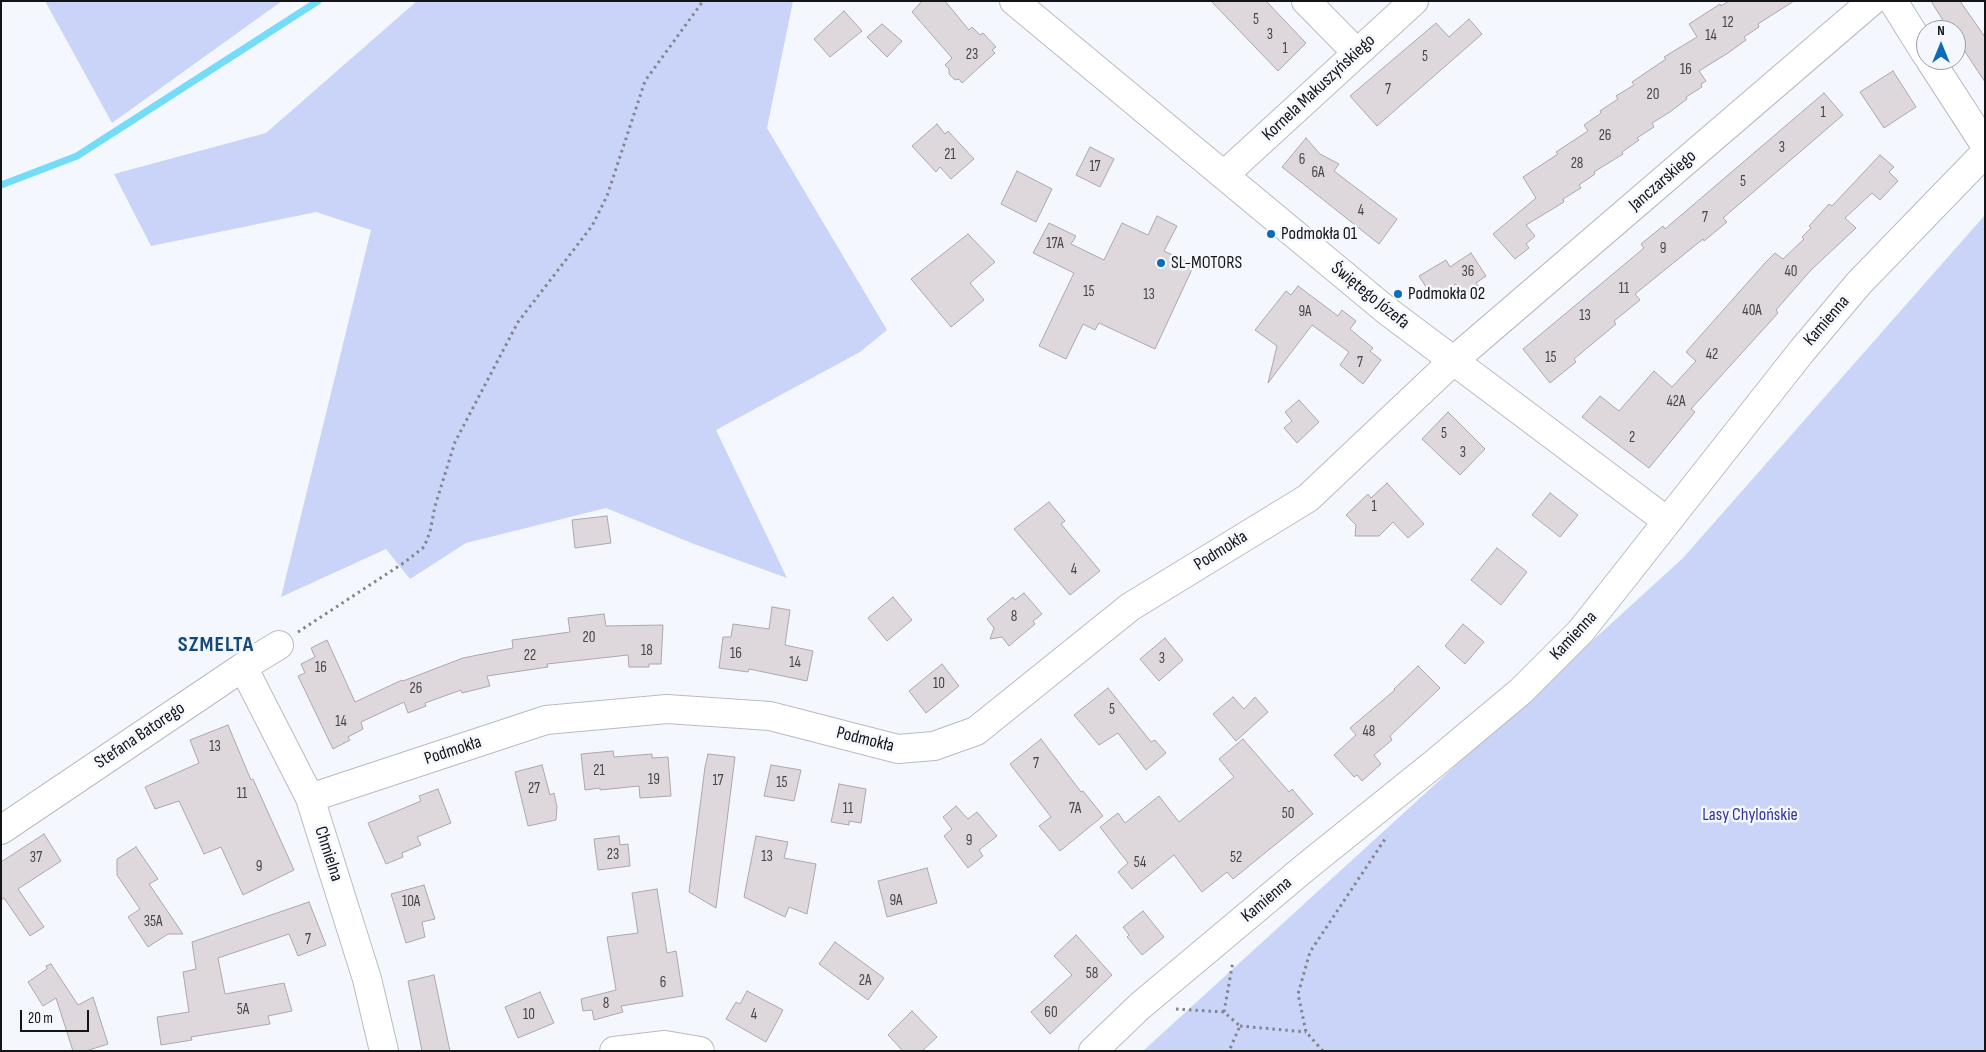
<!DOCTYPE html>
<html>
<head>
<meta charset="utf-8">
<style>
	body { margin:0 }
	#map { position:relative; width:1986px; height:1052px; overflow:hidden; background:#f5f7fe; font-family:"Sofia Sans Condensed",sans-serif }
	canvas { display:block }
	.frame { position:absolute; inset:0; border:2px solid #131416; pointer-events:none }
	.north { position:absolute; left:1916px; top:20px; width:50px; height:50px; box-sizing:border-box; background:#f5f7fe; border:1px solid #9b9ca1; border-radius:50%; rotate:0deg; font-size:14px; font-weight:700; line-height:20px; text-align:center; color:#131416 }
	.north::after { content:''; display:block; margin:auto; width:18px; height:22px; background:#0d6cb9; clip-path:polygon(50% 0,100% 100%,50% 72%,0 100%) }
	.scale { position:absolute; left:20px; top:1010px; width:69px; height:22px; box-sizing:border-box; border:2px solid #131416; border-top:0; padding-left:6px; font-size:15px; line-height:18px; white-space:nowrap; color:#131416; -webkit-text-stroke:4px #f5f7fe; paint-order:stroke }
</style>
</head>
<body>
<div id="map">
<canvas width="1986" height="1052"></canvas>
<div class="frame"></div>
<div class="north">N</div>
<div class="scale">20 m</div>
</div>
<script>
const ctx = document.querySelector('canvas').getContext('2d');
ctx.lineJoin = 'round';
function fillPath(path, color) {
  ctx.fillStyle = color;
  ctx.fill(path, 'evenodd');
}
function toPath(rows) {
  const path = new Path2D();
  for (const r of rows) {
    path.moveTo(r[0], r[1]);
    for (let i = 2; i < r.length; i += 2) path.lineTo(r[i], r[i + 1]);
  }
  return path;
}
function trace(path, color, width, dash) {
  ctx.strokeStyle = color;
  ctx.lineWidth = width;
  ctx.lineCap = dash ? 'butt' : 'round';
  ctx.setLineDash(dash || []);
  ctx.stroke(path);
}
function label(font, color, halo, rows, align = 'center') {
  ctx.font = font + ' "Sofia Sans Condensed",sans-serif';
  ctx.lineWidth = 5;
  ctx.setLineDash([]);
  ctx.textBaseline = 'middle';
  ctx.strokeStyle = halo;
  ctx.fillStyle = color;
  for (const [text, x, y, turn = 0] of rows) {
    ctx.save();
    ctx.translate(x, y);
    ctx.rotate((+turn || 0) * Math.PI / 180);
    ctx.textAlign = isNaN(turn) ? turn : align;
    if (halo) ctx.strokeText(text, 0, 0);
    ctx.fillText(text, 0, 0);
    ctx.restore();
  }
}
fillPath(toPath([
	[45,1,282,1,112,123],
	[417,1,793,1,767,128,887,330,860,352,716,430,787,578,694,544,606,508,466,543,410,579,386,549,281,597,371,230,316,212,151,246,114,174,266,133],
	[1985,215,1985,1051,1143,1051,1683,558]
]), '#cad3f8');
trace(toPath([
	[1,185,77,156,318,1]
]), '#74dcf7', 7);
const building = toPath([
	[922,1,945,1,969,30,972,27,980,35,983,33,996,47,992,50,995,53,962,83,959,79,955,80,949,74,949,69,945,65,952,58,912,12,922,1],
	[1211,1,1266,1,1306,43,1278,71,1211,1],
	[1729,1,1794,1,1758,24,1759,27,1744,37,1746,40,1728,53,1699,71,1706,81,1701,84,1702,87,1686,97,1687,99,1670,112,1652,123,1654,127,1637,138,1639,140,1622,152,1623,154,1594,172,1595,174,1579,185,1581,188,1563,199,1564,202,1526,225,1535,236,1526,244,1529,248,1515,259,1493,234,1536,198,1523,177,1558,154,1556,152,1588,131,1584,125,1601,113,1600,111,1618,99,1616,96,1634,85,1632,82,1666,59,1664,57,1697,37,1689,24,1720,4,1721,6,1729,1],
	[1931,1,1960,1,1985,37,1985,82,1956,38,1956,30,1949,30,1931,1],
	[844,11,862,31,830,57,814,39,844,11],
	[1469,19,1482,34,1377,126,1350,96,1436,23,1449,37,1469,19],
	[882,24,902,41,887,57,867,37,882,24],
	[1893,71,1916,107,1884,128,1860,92,1893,71],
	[1824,93,1843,115,1723,218,1727,222,1704,241,1703,239,1635,294,1640,300,1614,321,1616,324,1574,359,1576,362,1550,383,1523,349,1644,248,1641,244,1663,226,1665,229,1824,93],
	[937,124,945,134,948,131,974,159,951,179,940,167,936,172,912,146,937,124],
	[1306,138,1320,154,1339,164,1334,171,1397,219,1379,244,1282,167,1306,138],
	[1090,147,1114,159,1100,187,1076,175,1090,147],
	[1880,155,1894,167,1889,172,1898,181,1880,200,1872,193,1845,218,1856,228,1811,270,1776,310,1778,313,1691,409,1695,412,1649,468,1582,417,1600,396,1619,411,1654,371,1672,387,1696,361,1686,352,1765,263,1775,253,1783,259,1804,239,1802,237,1811,228,1809,226,1829,204,1832,206,1880,155],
	[1017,171,1052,189,1036,222,1001,204,1017,171],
	[1157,216,1177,226,1164,251,1194,265,1155,349,1099,323,1095,330,1083,324,1066,359,1039,346,1074,273,1033,253,1049,223,1076,236,1071,244,1104,260,1122,223,1148,235,1157,216],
	[968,234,995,262,970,283,984,300,951,327,911,279,968,234],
	[1471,253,1486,276,1476,283,1479,287,1463,296,1456,284,1433,298,1419,276,1446,260,1450,267,1471,253],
	[1298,286,1338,316,1342,310,1356,321,1350,329,1373,348,1370,351,1381,360,1363,384,1340,365,1349,352,1312,325,1268,383,1277,346,1255,330,1286,291,1291,295,1298,286],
	[1299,400,1319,422,1297,443,1284,428,1292,421,1285,412,1299,400],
	[1448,412,1485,449,1460,475,1422,439,1448,412],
	[1387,483,1424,524,1408,538,1393,522,1379,536,1355,536,1356,525,1346,515,1368,494,1371,498,1387,483],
	[1550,493,1578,515,1560,537,1532,515,1550,493],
	[1049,502,1065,521,1061,524,1100,571,1070,595,1014,529,1049,502],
	[607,516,611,543,575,548,572,520,607,516],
	[1497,548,1527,572,1501,605,1471,580,1497,548],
	[1024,593,1042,614,1033,621,1035,624,1009,646,1002,637,990,639,994,628,987,619,1013,597,1015,600,1024,593],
	[893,597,912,620,887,641,868,618,893,597],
	[772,607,790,610,785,645,813,651,807,681,749,669,748,672,719,668,723,637,731,637,733,624,769,629,772,607],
	[604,614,606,626,663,625,661,664,649,664,649,667,629,667,628,655,547,664,548,667,487,676,490,686,462,693,461,690,425,703,426,706,408,713,404,702,361,722,363,729,348,737,350,740,333,749,298,676,305,673,301,664,315,657,311,648,327,640,355,702,402,680,403,681,463,658,513,648,512,640,570,632,568,618,604,614],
	[1463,624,1484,642,1465,664,1445,646,1463,624],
	[1165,638,1183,660,1159,681,1140,659,1165,638],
	[942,664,959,686,926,713,909,691,942,664],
	[1418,666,1440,688,1390,736,1392,740,1374,755,1381,764,1362,781,1357,775,1354,777,1334,755,1356,735,1350,728,1395,690,1394,689,1418,666],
	[1108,688,1151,742,1155,740,1166,753,1146,770,1118,733,1099,745,1074,715,1108,688],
	[1233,697,1244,709,1255,697,1268,712,1236,741,1213,714,1233,697],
	[228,725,251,780,253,779,294,870,243,895,221,847,204,854,179,801,155,809,145,787,199,763,190,740,228,725],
	[1041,739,1081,792,1083,791,1103,816,1060,851,1039,826,1051,817,1010,764,1041,739],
	[1243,739,1289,792,1292,789,1313,814,1233,879,1227,872,1202,892,1174,855,1132,889,1118,872,1128,863,1100,827,1118,813,1125,823,1159,796,1179,822,1234,777,1219,759,1243,739],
	[613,751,614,757,652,754,652,758,668,757,671,796,640,798,639,786,600,790,600,788,585,790,581,754,613,751],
	[708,754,735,757,716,908,689,892,705,767,708,754],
	[542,765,550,795,554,793,557,807,556,820,528,826,515,772,542,765],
	[771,765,801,770,794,801,764,796,771,765],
	[839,784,866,789,861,823,849,821,849,825,831,822,839,784],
	[438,789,451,823,417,837,421,845,402,853,403,857,386,864,368,823,421,801,419,796,438,789],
	[956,806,968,819,977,812,997,836,979,850,983,856,968,868,944,836,952,829,943,817,956,806],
	[44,834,61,861,18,889,44,927,30,936,4,898,1,900,1,862,44,834],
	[619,836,620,845,628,844,630,866,598,870,594,839,619,836],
	[756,836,788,842,784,858,816,864,807,914,789,907,785,917,744,897,756,836],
	[136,847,158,879,149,884,183,934,168,934,148,947,128,917,140,909,117,875,117,859,136,847],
	[927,868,937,903,887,917,878,881,927,868],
	[424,885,435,919,422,922,425,937,406,943,391,894,424,885],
	[657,889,667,953,676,951,683,996,621,1006,623,1012,594,1020,592,1010,583,1011,581,999,616,990,607,937,638,933,632,893,657,889],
	[309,902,326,945,298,956,289,934,218,958,225,994,284,983,292,1011,268,1016,270,1024,191,1037,192,1040,161,1045,157,1017,189,1012,183,972,196,969,192,942,309,902],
	[1143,911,1164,937,1142,955,1127,937,1129,935,1123,927,1143,911],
	[1076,935,1112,975,1050,1034,1031,1012,1072,975,1054,956,1076,935],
	[835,942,884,978,868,1000,819,964,835,942],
	[51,964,78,1005,93,997,108,1044,86,1051,73,1051,56,998,43,1006,28,982,47,969,46,966,51,964],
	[434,975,450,1051,422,1051,408,981,434,975],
	[747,991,783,1010,766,1042,726,1019,736,1002,740,1004,747,991],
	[540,992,554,1023,518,1038,505,1007,540,992],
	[912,1011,937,1037,922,1051,903,1051,888,1035,912,1011]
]);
fillPath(building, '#ded8dd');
trace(building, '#aca7ac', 1);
const minor = toPath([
	[1014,1,1386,310,1667,521],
	[1306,1,1357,53],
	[1893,1,1926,54],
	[1930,60,1985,145],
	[1224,175,1414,1],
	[243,667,310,798,367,979,384,1051],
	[310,798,546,720,667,709,770,716,898,749,934,746,976,731,1130,607,1308,498,1453,361,1872,1],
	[1,830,243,667,279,645],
	[614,1051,665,1045,700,1051],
	[1093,1051,1140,1006,1307,866,1435,763,1521,691,1581,631,1801,352,1859,283,1985,153]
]);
trace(minor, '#b9bbc2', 30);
trace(toPath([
	[298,632,405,562,424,547,430,532,435,506,455,442,518,322,592,226,607,196,645,81,703,1],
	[1176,1009,1224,1012,1240,1026,1229,1051],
	[1224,1012,1233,961],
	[1240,1026,1306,1032],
	[1323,1051,1306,1032,1298,994,1310,952,1387,836]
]), '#84858a', 3, [2.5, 4]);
trace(minor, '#fff', 28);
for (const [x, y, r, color] of [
	[1271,234,5,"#0d6cb9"],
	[1161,263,5,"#0d6cb9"],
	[1398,294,5,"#0d6cb9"]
]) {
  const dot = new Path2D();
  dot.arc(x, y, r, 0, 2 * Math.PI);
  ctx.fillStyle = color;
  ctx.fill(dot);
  trace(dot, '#f5f7fe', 2);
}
label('15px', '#464548', null, [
	["5",1256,20],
	["12",1728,23],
	["3",1270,35],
	["14",1711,36],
	["1",1285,49],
	["23",972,55],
	["5",1425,57],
	["16",1686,70],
	["7",1388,90],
	["20",1653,95],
	["1",1823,113],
	["26",1605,136],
	["3",1782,148],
	["21",950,155],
	["6",1302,160],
	["28",1577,164],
	["17",1095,167],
	["6A",1318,173],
	["5",1743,182],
	["4",1361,211],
	["7",1705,218],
	["17A",1055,244],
	["9",1663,249],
	["36",1468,272],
	["40",1791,272],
	["11",1624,289],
	["15",1089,292],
	["13",1149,295],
	["40A",1752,311],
	["9A",1305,312],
	["13",1585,316],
	["42",1712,355],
	["15",1551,358],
	["7",1360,363],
	["42A",1676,402],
	["5",1444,434],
	["2",1632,438],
	["3",1463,453],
	["1",1374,507],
	["4",1074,570],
	["8",1014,617],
	["20",589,638],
	["18",647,651],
	["16",736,654],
	["22",530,656],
	["3",1162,659],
	["14",795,663],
	["16",321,668],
	["10",939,684],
	["26",416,689],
	["5",1112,710],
	["14",341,722],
	["48",1369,732],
	["13",215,747],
	["7",1036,764],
	["21",599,771],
	["19",654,780],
	["17",718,781],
	["15",782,783],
	["27",534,789],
	["11",242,794],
	["11",848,809],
	["7A",1075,809],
	["50",1288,814],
	["9",969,841],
	["23",613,855],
	["13",767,857],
	["37",36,858],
	["52",1236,858],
	["54",1140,863],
	["9",259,867],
	["9A",896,901],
	["10A",411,902],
	["35A",153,922],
	["7",308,940],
	["58",1092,974],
	["2A",865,981],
	["6",663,983],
	["8",606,1004],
	["5A",243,1010],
	["60",1051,1013],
	["10",529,1015],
	["4",754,1015]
]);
label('18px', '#131416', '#f5f7fe', [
	["Kornela Makuszyńskiego",1319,88,-43],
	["Janczarskiego",1663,181,-41],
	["Świętego Józefa",1370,296,39],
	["Kamienna",1827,321,-49],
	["Podmokła",1221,551,-32],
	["Kamienna",1574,636,-47],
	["Stefana Batorego",140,736,-34],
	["Podmokła",865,740,14],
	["Podmokła",453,751,-18],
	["Chmielna",328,854,72],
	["Kamienna",1267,900,-40]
]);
label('18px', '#131416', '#f5f7fe', [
	["Podmokła 01",1281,234],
	["SL-MOTORS",1171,263],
	["Podmokła 02",1408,294]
], 'left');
label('18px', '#32369a', '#f5f7fe', [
	["Lasy Chylońskie",1750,815]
]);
ctx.letterSpacing = '1px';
label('bold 22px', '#134a7b', '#f5f7fe', [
	["SZMELTA",216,645]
]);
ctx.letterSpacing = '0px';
</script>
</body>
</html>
